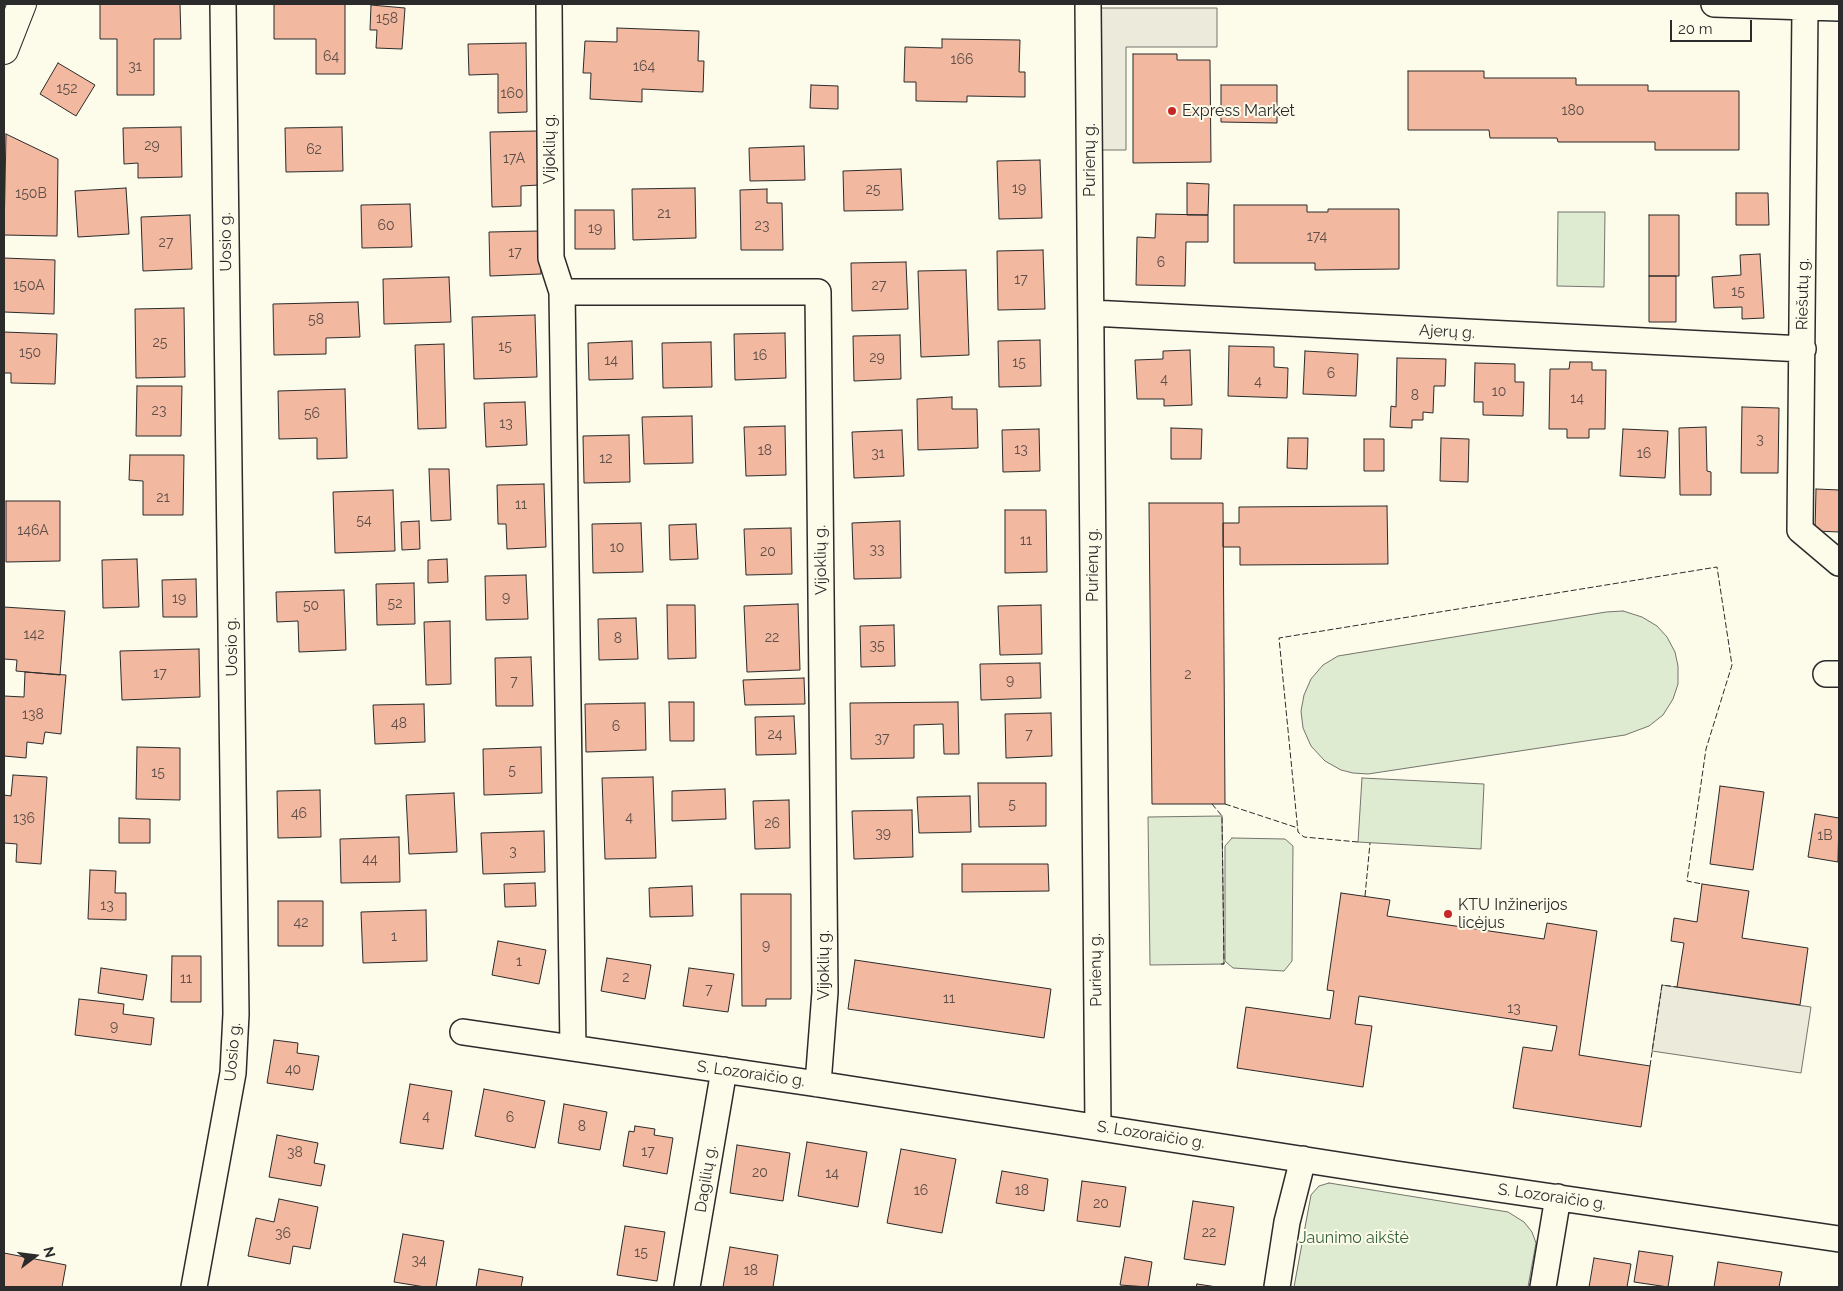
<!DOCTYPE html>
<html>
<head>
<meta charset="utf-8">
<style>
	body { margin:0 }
	#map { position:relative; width:1843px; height:1291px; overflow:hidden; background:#fdfbea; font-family:Raleway,sans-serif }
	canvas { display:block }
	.frame { position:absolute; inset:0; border:5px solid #2b2b2b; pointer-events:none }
	.north { position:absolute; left:10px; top:1231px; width:50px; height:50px; -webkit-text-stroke:4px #fdfbea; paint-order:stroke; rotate:75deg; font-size:14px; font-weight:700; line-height:20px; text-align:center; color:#2b2b2b }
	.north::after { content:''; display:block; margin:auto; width:18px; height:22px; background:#2b2b2b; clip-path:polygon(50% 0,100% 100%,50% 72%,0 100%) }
	.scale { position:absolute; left:1670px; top:20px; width:82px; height:22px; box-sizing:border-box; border:2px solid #2b2b2b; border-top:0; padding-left:6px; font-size:15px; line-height:18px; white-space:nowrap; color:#2b2b2b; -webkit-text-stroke:4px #fdfbea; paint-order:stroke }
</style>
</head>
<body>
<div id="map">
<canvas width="1843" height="1291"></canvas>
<div class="frame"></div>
<div class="north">N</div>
<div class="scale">20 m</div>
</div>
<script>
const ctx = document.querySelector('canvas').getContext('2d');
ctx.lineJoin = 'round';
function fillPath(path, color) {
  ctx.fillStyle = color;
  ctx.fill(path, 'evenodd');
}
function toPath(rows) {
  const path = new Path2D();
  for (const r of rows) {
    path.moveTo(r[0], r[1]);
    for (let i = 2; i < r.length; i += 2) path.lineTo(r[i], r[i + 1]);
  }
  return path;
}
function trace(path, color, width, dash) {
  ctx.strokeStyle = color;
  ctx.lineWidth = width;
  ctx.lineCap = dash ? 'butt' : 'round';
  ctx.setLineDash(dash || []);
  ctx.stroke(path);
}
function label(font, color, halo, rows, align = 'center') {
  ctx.font = font + ' Raleway,sans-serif';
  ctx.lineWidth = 4;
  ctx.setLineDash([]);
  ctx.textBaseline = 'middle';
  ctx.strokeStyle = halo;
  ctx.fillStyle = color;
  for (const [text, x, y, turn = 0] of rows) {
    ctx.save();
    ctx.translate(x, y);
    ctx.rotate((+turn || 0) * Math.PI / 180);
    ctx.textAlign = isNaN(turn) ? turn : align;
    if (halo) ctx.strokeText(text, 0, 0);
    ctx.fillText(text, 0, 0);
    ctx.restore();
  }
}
const green = toPath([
	[1558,212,1605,212,1604,287,1557,286,1558,212],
	[1623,611,1642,617,1657,626,1667,637,1675,652,1678,666,1678,684,1673,699,1663,715,1649,726,1625,735,1368,774,1353,773,1341,770,1325,761,1311,746,1303,728,1301,711,1304,695,1311,679,1323,665,1338,656,1606,612,1623,611],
	[1362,778,1484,784,1481,849,1358,842,1362,778],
	[1222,816,1224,964,1150,965,1148,817,1222,816],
	[1232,838,1285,839,1293,846,1292,961,1284,971,1233,968,1225,961,1225,846,1232,838],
	[1329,1183,1508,1212,1524,1222,1532,1232,1536,1243,1528,1287,1294,1287,1311,1195,1319,1186,1329,1183]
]);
fillPath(green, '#deebd1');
trace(green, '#74746e', 1);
const parking = toPath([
	[1099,8,1217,8,1217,47,1126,47,1126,150,1100,150,1099,8],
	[1662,985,1811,1007,1801,1073,1652,1051,1662,985]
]);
fillPath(parking, '#eceadb');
trace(parking, '#74746e', 1);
const building = toPath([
	[100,4,180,4,181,39,154,39,154,95,117,95,117,39,100,39,100,4],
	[274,4,345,4,345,74,316,74,316,39,274,39,274,4],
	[371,5,405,8,402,49,376,48,377,30,370,30,371,5],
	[617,28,699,31,698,61,704,61,703,92,642,89,642,102,590,99,591,73,583,73,585,41,617,42,617,28],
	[942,39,1020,40,1019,72,1025,72,1025,97,967,96,967,102,916,101,916,82,904,82,905,47,942,48,942,39],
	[526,43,527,112,498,113,498,74,469,75,468,44,526,43],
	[1133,54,1177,54,1177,60,1210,60,1211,162,1133,163,1133,54],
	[58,63,95,85,76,116,40,94,58,63],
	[1408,71,1484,71,1484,78,1576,78,1576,85,1648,85,1648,91,1739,91,1739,150,1655,150,1655,142,1558,142,1557,138,1490,138,1489,130,1408,130,1408,71],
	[811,85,838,86,838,109,810,108,811,85],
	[1221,85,1277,85,1277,123,1221,122,1221,85],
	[181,127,182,177,138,178,138,163,124,164,123,128,181,127],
	[342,127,343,171,286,172,285,128,342,127],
	[537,131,539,185,521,186,521,206,492,207,490,132,537,131],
	[6,134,58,159,57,236,4,235,6,134],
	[804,146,805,180,750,181,749,148,804,146],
	[1040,160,1042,218,999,219,997,161,1040,160],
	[901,169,903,210,844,211,843,171,901,169],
	[1187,183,1209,184,1208,215,1187,215,1187,183],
	[126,188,129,234,78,237,75,191,126,188],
	[695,188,696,238,633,240,632,189,695,188],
	[767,189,767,203,782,203,783,250,741,250,740,190,767,189],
	[1736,193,1768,193,1769,225,1736,225,1736,193],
	[410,204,412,247,362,248,361,205,410,204],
	[1234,205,1307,205,1307,212,1328,212,1328,209,1399,209,1399,269,1315,270,1315,263,1234,263,1234,205],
	[575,210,614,210,615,249,575,249,575,210],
	[1156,214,1208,215,1208,242,1186,242,1185,286,1136,285,1137,237,1155,238,1156,214],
	[190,215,192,269,143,271,141,217,190,215],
	[1649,215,1679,215,1679,276,1649,276,1649,215],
	[540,231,541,274,490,276,489,232,540,231],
	[1043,250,1045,309,998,310,997,251,1043,250],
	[1760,254,1764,318,1742,319,1742,307,1714,308,1712,277,1741,275,1740,255,1760,254],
	[4,258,55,260,54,314,4,312,4,258],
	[906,262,908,309,852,311,851,263,906,262],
	[966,270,969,355,921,357,918,271,966,270],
	[1649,276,1676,276,1676,322,1649,322,1649,276],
	[449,277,451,322,384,324,383,279,449,277],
	[358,302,360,337,326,338,326,354,274,355,273,304,358,302],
	[184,308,185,377,136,378,135,309,184,308],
	[535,315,537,377,474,379,472,317,535,315],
	[4,332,57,334,55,384,11,383,11,373,4,373,4,332],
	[785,333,786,378,735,380,734,334,785,333],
	[900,335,901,379,854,381,853,336,900,335],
	[1040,340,1041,386,999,387,998,341,1040,340],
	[632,341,633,379,589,380,588,343,632,341],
	[711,342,712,387,663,388,662,343,711,342],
	[444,344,446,428,418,429,415,345,444,344],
	[1229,346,1274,347,1274,367,1288,368,1287,398,1228,396,1229,346],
	[1190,350,1192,405,1164,406,1164,399,1137,399,1135,360,1163,359,1163,351,1190,350],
	[1305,351,1358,354,1356,396,1303,394,1305,351],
	[1397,358,1446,359,1445,386,1434,386,1433,413,1423,412,1423,420,1412,420,1412,428,1390,427,1391,406,1396,407,1397,358],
	[1570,362,1592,362,1592,370,1606,370,1605,429,1589,429,1589,438,1567,438,1567,429,1549,429,1550,369,1569,369,1570,362],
	[1475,363,1515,364,1515,382,1524,382,1523,416,1483,415,1483,402,1474,402,1475,363],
	[137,386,182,386,181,436,136,436,137,386],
	[345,389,347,458,317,459,317,438,279,439,278,391,345,389],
	[952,397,952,409,977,409,978,448,918,450,917,399,952,397],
	[525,402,527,445,486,447,484,403,525,402],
	[1742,407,1779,408,1778,473,1741,473,1742,407],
	[692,416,693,463,644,464,642,417,692,416],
	[785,426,786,475,746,476,744,427,785,426],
	[1706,427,1707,471,1711,472,1711,495,1680,495,1679,428,1706,427],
	[1171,428,1202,429,1201,459,1171,459,1171,428],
	[1039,429,1040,471,1003,472,1002,430,1039,429],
	[1623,429,1668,431,1665,478,1620,476,1623,429],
	[902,430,904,476,854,478,852,432,902,430],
	[629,435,630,482,584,483,583,436,629,435],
	[1288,438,1308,438,1307,469,1287,468,1288,438],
	[1441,438,1469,439,1468,482,1440,481,1441,438],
	[1364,439,1384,439,1384,471,1364,471,1364,439],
	[130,455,184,455,183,515,143,515,143,481,129,480,130,455],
	[429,469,449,469,451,520,431,521,429,469],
	[544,484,546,547,507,549,506,524,498,524,497,485,544,484],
	[1816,489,1839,490,1839,532,1815,531,1816,489],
	[393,490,395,551,335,553,333,492,393,490],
	[6,501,60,501,60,561,6,562,6,501],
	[1149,503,1223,503,1225,804,1152,804,1149,503],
	[1387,506,1388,564,1240,565,1240,547,1223,547,1223,523,1239,523,1239,507,1387,506],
	[1005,510,1046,510,1047,572,1005,573,1005,510],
	[419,521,420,549,402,550,401,522,419,521],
	[900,521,901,578,854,579,852,523,900,521],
	[641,523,643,572,593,573,592,524,641,523],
	[696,524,698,559,670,560,669,525,696,524],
	[791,528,792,574,746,575,744,529,791,528],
	[137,559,139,607,103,608,102,560,137,559],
	[447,559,448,582,428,583,428,560,447,559],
	[526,575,528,619,486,620,485,576,526,575],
	[196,579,197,617,163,617,162,580,196,579],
	[414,583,415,624,377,625,376,584,414,583],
	[344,590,346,650,299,652,298,621,277,622,276,592,344,590],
	[798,604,800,670,747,672,744,606,798,604],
	[667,605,695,605,696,658,668,659,667,605],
	[1041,605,1042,654,1000,655,998,606,1041,605],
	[4,607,65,611,60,675,16,671,17,660,4,659,4,607],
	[636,618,638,659,599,660,598,619,636,618],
	[450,621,451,684,426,685,424,622,450,621],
	[894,625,895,666,861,667,860,626,894,625],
	[199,649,200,697,122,700,120,651,199,649],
	[531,657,533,706,496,706,495,658,531,657],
	[1040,663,1041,698,981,700,980,664,1040,663],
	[25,672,66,675,61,734,45,732,43,744,27,742,26,758,4,756,4,696,24,697,25,672],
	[804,678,805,704,745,705,743,680,804,678],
	[669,702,694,702,694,741,670,741,669,702],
	[958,702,959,754,944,754,943,724,914,725,914,758,851,759,850,703,958,702],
	[645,703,646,750,586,752,585,704,645,703],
	[424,704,425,742,375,744,373,705,424,704],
	[1051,713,1052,756,1006,758,1005,714,1051,713],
	[794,716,796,754,756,755,755,717,794,716],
	[137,747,180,748,180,800,136,799,137,747],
	[541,747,542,793,484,795,483,749,541,747],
	[13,775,47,777,41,864,16,862,17,844,4,843,4,795,11,796,13,775],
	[653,777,656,858,605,859,602,778,653,777],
	[978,783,1046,783,1046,826,979,827,978,783],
	[1720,786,1764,792,1753,870,1710,864,1720,786],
	[725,789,726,819,672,821,672,791,725,789],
	[320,790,321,837,278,838,277,791,320,790],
	[454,793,457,852,409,854,406,795,454,793],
	[970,796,971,832,919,833,917,797,970,796],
	[789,800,790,848,755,849,753,801,789,800],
	[912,810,913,857,854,859,852,811,912,810],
	[1815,814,1839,818,1838,862,1808,857,1815,814],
	[119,818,150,819,150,843,119,843,119,818],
	[544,831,545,872,483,874,481,833,544,831],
	[399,837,400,882,341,883,340,839,399,837],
	[962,864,1048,864,1049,891,962,892,962,864],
	[90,870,116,871,115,893,126,893,126,920,88,919,90,870],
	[535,883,536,906,505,907,504,884,535,883],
	[1702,884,1749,891,1742,938,1808,948,1800,1005,1677,987,1684,943,1671,941,1674,918,1697,922,1702,884],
	[692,886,693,916,650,917,649,888,692,886],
	[1341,893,1390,900,1387,916,1544,939,1547,923,1597,931,1579,1055,1650,1066,1641,1127,1513,1108,1523,1047,1552,1051,1557,1026,1359,996,1355,1024,1372,1026,1363,1087,1237,1068,1246,1007,1330,1019,1334,991,1327,990,1341,893],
	[741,894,791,894,791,999,766,999,766,1006,742,1006,741,894],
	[278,901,323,901,323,946,278,946,278,901],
	[426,910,427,961,363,963,361,912,426,910],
	[498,941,546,950,539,984,492,975,498,941],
	[172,956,201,956,201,1002,171,1002,172,956],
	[607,958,651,965,645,999,601,991,607,958],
	[855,960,1051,989,1044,1038,848,1009,855,960],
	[101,968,147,975,143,1000,98,993,101,968],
	[689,968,734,974,728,1012,683,1006,689,968],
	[79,999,124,1004,123,1014,154,1018,151,1045,75,1035,79,999],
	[274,1040,298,1043,297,1053,319,1056,313,1090,267,1083,274,1040],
	[410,1084,452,1091,443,1149,400,1143,410,1084],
	[484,1089,545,1101,535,1148,475,1136,484,1089],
	[564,1104,607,1112,600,1150,558,1143,564,1104],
	[635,1126,655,1129,654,1135,673,1138,667,1174,623,1166,629,1131,634,1132,635,1126],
	[277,1135,318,1143,314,1163,325,1165,321,1186,269,1177,277,1135],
	[807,1142,867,1152,858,1207,798,1196,807,1142],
	[737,1145,790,1153,783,1201,730,1193,737,1145],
	[901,1149,956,1159,942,1233,887,1223,901,1149],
	[1002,1171,1048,1179,1044,1211,996,1203,1002,1171],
	[1082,1181,1126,1187,1120,1227,1077,1221,1082,1181],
	[279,1199,318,1207,310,1249,293,1246,290,1264,248,1256,256,1218,274,1222,279,1199],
	[1193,1201,1234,1207,1225,1265,1184,1259,1193,1201],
	[625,1226,665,1232,657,1281,617,1275,625,1226],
	[403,1234,444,1241,436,1287,425,1287,394,1282,403,1234],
	[730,1247,778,1255,773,1287,723,1287,730,1247],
	[1639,1251,1673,1256,1668,1287,1634,1282,1639,1251],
	[4,1253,66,1265,62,1287,4,1287,4,1253],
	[1125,1257,1152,1262,1148,1287,1120,1285,1125,1257],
	[1594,1258,1631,1264,1627,1287,1589,1287,1594,1258],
	[1718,1262,1782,1272,1779,1287,1714,1287,1718,1262],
	[479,1269,523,1277,521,1287,476,1287,479,1269],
	[1197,1284,1217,1287,1196,1287,1197,1284]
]);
fillPath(building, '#f2b8a0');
trace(building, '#2b2b2b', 1);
const minor = toPath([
	[549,4,551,258,562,292,573,1048],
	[1088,4,1098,1127],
	[1714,4,1839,8],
	[1805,7,1800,530,1839,563],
	[562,292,818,292,825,992,818,1084],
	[1091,313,1803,349],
	[1826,674,1839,674],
	[463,1032,818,1084,1396,1174,1839,1239],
	[194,1287,233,1073,236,1014,223,4],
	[687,1287,724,1070],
	[1277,1287,1287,1222,1303,1159],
	[1543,1287,1558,1197]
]);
const tertiary = toPath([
	[4,50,22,4]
]);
trace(minor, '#2b2b2b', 28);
trace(tertiary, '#2b2b2b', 30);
trace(minor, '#fdfbea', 25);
trace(tertiary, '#fdfbea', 28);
trace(toPath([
	[1212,804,1222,816,1224,964,1221,964],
	[1225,804,1298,828],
	[1358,842,1304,837,1298,832,1279,638,1717,567,1732,665,1706,749,1687,881,1702,884],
	[1365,896,1370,843],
	[1650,1066,1662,985,1677,987]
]), '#2b2b2b', 1, [6, 2.5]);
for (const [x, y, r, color] of [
	[1172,111,5,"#c62828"],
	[1448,914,5,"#c62828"]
]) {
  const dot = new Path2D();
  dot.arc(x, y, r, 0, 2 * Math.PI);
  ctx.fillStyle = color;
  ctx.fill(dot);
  trace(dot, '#fdfbea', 2);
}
label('14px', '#5d4e48', null, [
	["158",387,19],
	["64",331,57],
	["166",962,60],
	["31",135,67],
	["164",644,67],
	["152",67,89],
	["160",512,94],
	["180",1573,111],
	["29",152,146],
	["62",314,150],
	["17A",514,159],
	["19",1019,189],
	["25",873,190],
	["150B",31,194],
	["21",664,214],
	["60",386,226],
	["23",762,226],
	["19",595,229],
	["174",1317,237],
	["27",166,243],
	["17",515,253],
	["6",1161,263],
	["17",1021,280],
	["150A",29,286],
	["27",879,286],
	["15",1738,292],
	["58",316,320],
	["25",160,343],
	["15",505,347],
	["150",30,353],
	["16",760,356],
	["29",877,358],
	["14",611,361],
	["15",1019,363],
	["6",1331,374],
	["4",1164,380],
	["4",1258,382],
	["10",1499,392],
	["8",1415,396],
	["14",1577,399],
	["23",159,411],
	["56",312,414],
	["13",506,424],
	["3",1760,440],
	["13",1021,450],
	["18",765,451],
	["31",878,454],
	["16",1644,454],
	["12",606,459],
	["21",163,498],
	["11",521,505],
	["54",364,521],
	["146A",33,531],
	["11",1026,541],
	["10",617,548],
	["33",877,550],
	["20",768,552],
	["9",506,598],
	["19",179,599],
	["52",395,604],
	["50",311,606],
	["142",34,635],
	["22",772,638],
	["8",618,639],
	["35",877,646],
	["17",160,674],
	["2",1188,675],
	["9",1010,681],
	["7",514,682],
	["138",33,715],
	["48",399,724],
	["6",616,727],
	["24",775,735],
	["7",1029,735],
	["37",882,739],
	["5",512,771],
	["15",158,773],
	["5",1012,805],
	["46",299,814],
	["4",629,818],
	["136",24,819],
	["26",772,824],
	["39",883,834],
	["1B",1825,836],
	["3",513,852],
	["44",370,860],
	["13",107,906],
	["42",301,923],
	["1",394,937],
	["9",766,946],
	["1",519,962],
	["2",626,978],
	["11",186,979],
	["7",709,990],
	["11",949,999],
	["13",1514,1009],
	["9",114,1027],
	["40",293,1070],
	["4",426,1117],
	["6",510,1118],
	["8",582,1127],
	["17",648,1152],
	["38",295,1153],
	["20",760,1173],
	["14",832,1174],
	["16",921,1191],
	["18",1022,1191],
	["20",1101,1204],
	["22",1209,1233],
	["36",283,1234],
	["15",641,1253],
	["34",419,1261],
	["18",751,1271]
]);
label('16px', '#2b2b2b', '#fdfbea', [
	["Express Market",1182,111],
	["KTU Inžinerijos",1458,905],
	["licėjus",1458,923]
], 'left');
label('16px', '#2b2b2b', '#fdfbea', [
	["Vijoklių g.",550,149,-90],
	["Purienų g.",1090,160,-90],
	["Uosio g.",226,242,-91],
	["Riešutų g.",1803,294,-89],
	["Ajerų g.",1447,332,3],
	["Vijoklių g.",821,560,-91],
	["Purienų g.",1093,565,-90],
	["Uosio g.",232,647,-91],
	["Vijoklių g.",824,965,-90],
	["Purienų g.",1096,970,-91],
	["Uosio g.",233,1052,-85],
	["S. Lozoraičio g.",751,1074,8],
	["S. Lozoraičio g.",1151,1135,9],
	["Dagilių g.",706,1179,-81],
	["S. Lozoraičio g.",1552,1197,8]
]);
label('16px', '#34623c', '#fdfbea', [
	["Jaunimo aikštė",1354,1238]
]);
</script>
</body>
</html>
